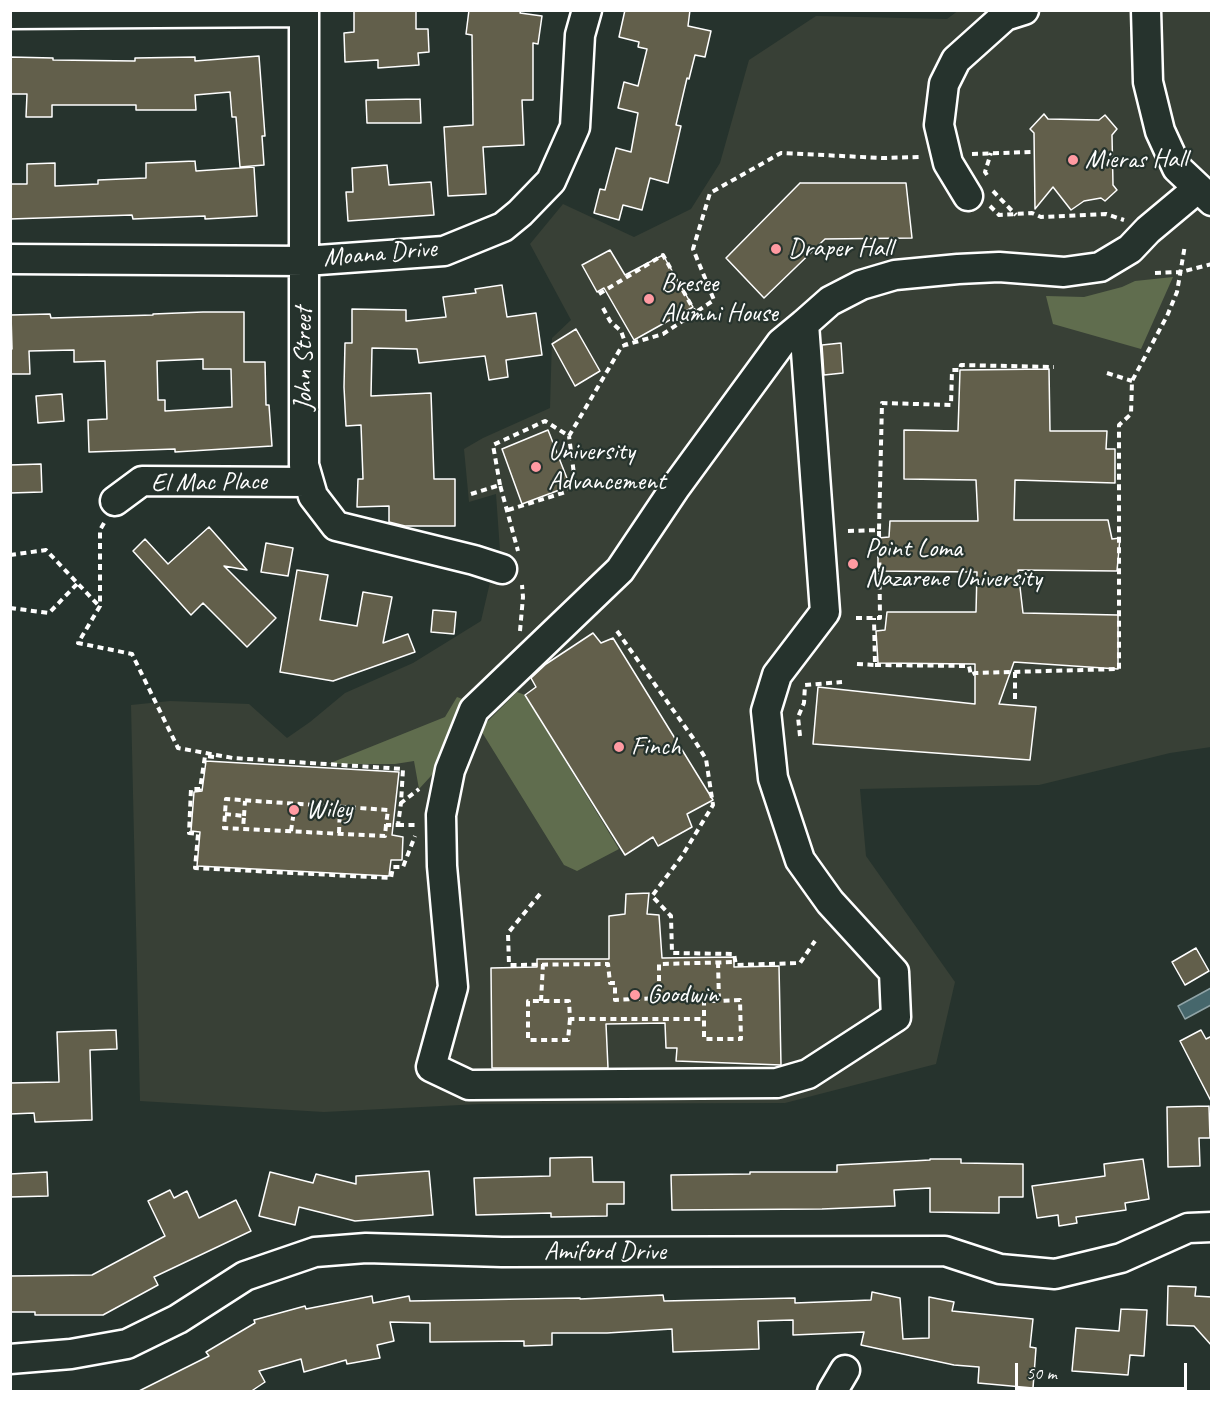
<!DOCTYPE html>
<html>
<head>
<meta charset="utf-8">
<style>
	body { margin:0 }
	#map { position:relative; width:1222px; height:1402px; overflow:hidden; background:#26332d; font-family:Caveat,sans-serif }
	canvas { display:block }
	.frame { position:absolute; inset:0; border:12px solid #fff; pointer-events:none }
	.scale { position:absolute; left:1015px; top:1363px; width:172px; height:27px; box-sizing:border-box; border:3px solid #fff; border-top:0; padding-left:8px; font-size:18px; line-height:21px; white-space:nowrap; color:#fff; -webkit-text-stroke:4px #26332d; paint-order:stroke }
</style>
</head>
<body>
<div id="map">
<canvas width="1222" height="1402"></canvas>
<div class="frame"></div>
<div class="scale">50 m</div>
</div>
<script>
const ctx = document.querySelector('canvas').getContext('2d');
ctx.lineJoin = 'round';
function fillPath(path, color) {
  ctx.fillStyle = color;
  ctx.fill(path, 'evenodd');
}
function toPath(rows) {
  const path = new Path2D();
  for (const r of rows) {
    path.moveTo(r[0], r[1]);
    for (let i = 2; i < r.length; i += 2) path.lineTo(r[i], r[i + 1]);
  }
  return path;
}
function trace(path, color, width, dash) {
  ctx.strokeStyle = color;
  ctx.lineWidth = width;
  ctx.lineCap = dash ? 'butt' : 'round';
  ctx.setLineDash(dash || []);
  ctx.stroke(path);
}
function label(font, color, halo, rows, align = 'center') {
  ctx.font = font + ' Caveat,sans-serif';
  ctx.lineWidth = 4.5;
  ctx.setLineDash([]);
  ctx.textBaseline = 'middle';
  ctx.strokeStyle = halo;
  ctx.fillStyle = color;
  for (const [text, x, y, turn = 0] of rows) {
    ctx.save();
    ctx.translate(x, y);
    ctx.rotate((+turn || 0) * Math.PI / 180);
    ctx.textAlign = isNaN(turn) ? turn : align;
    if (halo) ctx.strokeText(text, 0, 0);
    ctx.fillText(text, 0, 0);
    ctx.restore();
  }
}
fillPath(toPath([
	[959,10,1211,11,1211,747,1170,753,1039,785,860,789,866,856,955,982,936,1064,785,1103,480,1104,324,1112,140,1101,131,705,170,701,249,704,287,738,310,722,345,693,413,663,481,621,491,578,500,551,496,494,469,502,464,449,483,438,550,408,552,338,571,320,530,244,563,204,634,237,691,209,720,163,749,60,816,16,947,19]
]), '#384036');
fillPath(toPath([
	[1173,277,1141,349,1053,324,1046,296,1084,297,1122,287,1135,281],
	[517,692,525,695,619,849,577,871,564,865,480,729],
	[457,697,468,701,442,764,419,789,414,761,395,764,328,764,445,717]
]), '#606d4e');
const water = toPath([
	[1211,988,1211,1005,1185,1019,1178,1006,1211,988]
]);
fillPath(water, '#46676c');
trace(water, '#90a4a7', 1.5);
const building = toPath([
	[354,10,416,10,416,29,428,29,429,52,418,53,419,65,378,68,378,60,345,62,344,33,354,32,354,10],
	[469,10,521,10,520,13,542,16,538,44,533,43,533,100,522,100,524,145,483,147,486,194,448,196,444,127,473,125,472,35,466,34,469,10],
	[625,10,690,10,688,26,711,31,705,57,695,55,689,79,687,78,676,125,681,126,668,183,650,178,642,210,623,205,619,220,594,213,600,189,605,190,616,148,631,152,638,113,618,108,624,82,638,86,647,49,638,47,639,42,619,37,625,10],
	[259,56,265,136,262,136,264,165,240,167,236,117,232,117,230,92,195,95,196,110,136,110,136,105,52,105,52,117,26,117,27,94,10,94,10,57,53,58,53,60,135,61,135,58,195,57,195,61,259,56],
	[420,99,421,123,367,123,366,100,420,99],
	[1044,114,1048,119,1099,120,1105,115,1117,129,1112,135,1113,185,1117,190,1105,201,1101,198,1084,201,1071,210,1053,187,1035,209,1034,133,1030,129,1044,114],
	[195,161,196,171,254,167,257,216,205,219,205,216,133,219,132,215,10,219,10,184,27,184,27,164,55,163,55,186,98,184,98,180,146,178,146,163,195,161],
	[387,165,389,185,431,182,434,215,348,221,346,192,353,192,352,168,387,165],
	[800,183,906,183,912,238,825,239,764,298,726,258,800,183],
	[610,250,625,275,663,255,693,307,634,340,604,288,597,292,582,265,610,250],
	[502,285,507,317,536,313,542,355,506,360,508,377,489,380,485,356,419,363,417,349,372,348,371,396,431,393,434,479,455,479,455,526,405,526,389,522,389,506,357,507,358,479,363,479,361,425,346,426,344,387,345,343,352,343,352,309,406,310,406,321,446,317,443,297,476,293,475,289,502,285],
	[203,312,244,312,244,362,265,362,266,405,269,405,272,446,175,452,175,449,89,452,88,420,107,419,105,361,74,362,74,350,29,351,30,374,10,374,10,349,12,349,11,315,50,314,51,318,153,315,153,314,203,312],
	[203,359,203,369,231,369,232,407,165,411,165,400,158,400,157,361,203,359],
	[576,329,600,371,575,386,552,344,576,329],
	[841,343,843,373,824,375,822,345,841,343],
	[1049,369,1050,431,1107,431,1106,449,1115,449,1115,483,1015,480,1014,520,1108,520,1112,539,1120,538,1117,571,1018,570,1023,613,1118,615,1118,669,1014,662,999,704,1036,707,1030,760,813,744,818,687,975,704,975,664,878,663,876,631,885,630,887,612,976,612,977,572,878,571,878,538,889,537,890,521,978,521,976,480,904,479,904,430,958,431,960,370,1049,369],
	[62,394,64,421,38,423,36,396,62,394],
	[548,430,570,486,522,504,502,449,548,430],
	[41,464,42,492,10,493,10,465,41,464],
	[209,527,247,570,224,566,276,618,247,647,203,603,191,615,133,551,145,539,168,564,209,527],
	[266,543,293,548,288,576,261,572,266,543],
	[297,570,328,575,320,620,357,626,363,592,392,597,383,643,408,634,415,652,333,681,280,672,297,570],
	[433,610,456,612,454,634,431,632,433,610],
	[593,633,601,643,613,638,713,800,687,814,692,827,658,846,653,837,625,855,525,695,536,687,531,678,546,664,593,633],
	[206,761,399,772,392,835,403,837,402,860,391,860,389,876,197,866,200,832,191,831,194,792,202,791,206,761],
	[649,893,647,914,659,915,662,958,734,957,734,967,779,966,781,1065,676,1061,677,1048,666,1048,665,1023,606,1024,608,1068,492,1068,491,968,537,967,537,959,609,959,609,916,625,914,626,894,649,893],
	[1196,948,1209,971,1185,985,1172,962,1196,948],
	[116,1030,117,1049,90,1050,92,1120,35,1122,34,1113,10,1114,10,1083,59,1082,57,1032,116,1030],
	[1201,1030,1206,1039,1212,1036,1212,1103,1180,1041,1201,1030],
	[1209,1106,1210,1138,1199,1138,1200,1166,1168,1167,1167,1107,1209,1106],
	[592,1157,593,1182,624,1182,624,1204,607,1204,607,1216,551,1217,551,1213,476,1215,474,1178,550,1176,550,1158,592,1157],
	[930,1159,961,1159,961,1163,1023,1164,1023,1197,999,1197,999,1213,930,1212,930,1188,894,1190,895,1206,822,1209,672,1210,671,1175,750,1174,750,1172,837,1172,837,1165,930,1160,930,1159],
	[1143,1159,1149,1199,1125,1203,1126,1210,1076,1217,1077,1223,1059,1226,1058,1215,1037,1218,1032,1186,1105,1176,1104,1164,1143,1159],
	[429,1171,433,1215,355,1221,299,1207,295,1225,259,1216,270,1172,313,1183,316,1174,356,1184,356,1176,429,1171],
	[47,1172,48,1196,10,1197,10,1174,47,1172],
	[170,1190,174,1198,187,1191,199,1218,236,1200,251,1231,154,1277,158,1285,103,1315,35,1315,35,1312,10,1312,10,1276,92,1275,165,1236,148,1201,170,1190],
	[1168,1286,1196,1287,1195,1296,1212,1297,1212,1346,1194,1326,1167,1325,1168,1286],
	[872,1292,900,1298,903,1339,929,1338,929,1297,954,1302,952,1311,1033,1319,1030,1347,1036,1348,1033,1388,978,1383,979,1367,954,1365,861,1345,864,1332,793,1335,793,1320,758,1321,759,1349,673,1352,672,1329,607,1333,552,1333,552,1345,524,1346,524,1341,430,1342,430,1323,390,1322,394,1341,377,1345,380,1358,347,1364,346,1360,304,1372,301,1359,259,1371,265,1382,250,1392,137,1392,209,1356,206,1352,255,1323,254,1320,305,1306,306,1309,372,1296,373,1303,409,1296,410,1301,580,1298,580,1299,663,1295,664,1301,795,1298,795,1303,871,1300,872,1292],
	[1121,1309,1147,1310,1144,1356,1130,1355,1128,1375,1072,1371,1076,1328,1119,1331,1121,1309]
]);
fillPath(building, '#625f4b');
trace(building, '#fff', 1.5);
const minor = toPath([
	[304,10,304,465,313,496,336,526,474,560,502,569],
	[1146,10,1148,82,1160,131,1177,168,1212,201],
	[10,14,304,12],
	[968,196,948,163,939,125,944,84,956,60,1005,16,1024,10],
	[10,259,305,261,444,251,503,227,520,213,551,181,575,127,580,35,587,10],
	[804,324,825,612,777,675,766,711,773,778,800,860,830,902,894,972,896,1017,808,1074,777,1083,469,1085,431,1067,453,987,442,866,441,815,450,770,474,710,620,570,675,488,781,343,804,324,830,301,861,285,895,275,958,269,999,267,1064,272,1100,267,1130,249,1148,230,1197,189],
	[115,501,142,481,308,482],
	[10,1359,71,1354,127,1344,178,1319,245,1276,315,1252,366,1248,502,1252,945,1251,1000,1269,1055,1274,1121,1258,1188,1228,1212,1227],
	[832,1392,845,1370]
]);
trace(minor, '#fff', 33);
trace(toPath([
	[972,154,1031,152],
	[987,175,985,172,991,153],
	[993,191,1016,215],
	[990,206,999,215,1032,213,1041,217,1106,214,1124,220],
	[1155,273,1181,272,1212,264],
	[599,294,663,255,695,312],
	[603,308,610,321,621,331,626,345],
	[1107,373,1132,381],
	[500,485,493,445,545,421,569,436,622,346,663,334,714,300,693,249,710,193,781,153,883,158,920,157],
	[471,494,500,485,518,551],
	[508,510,566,492,574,474,569,436],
	[104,523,100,530,100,606,78,643,132,654,178,748,233,758,403,769,401,803,419,789],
	[848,531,879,530,882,403,951,405,952,370,960,370,961,365,1054,367],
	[10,555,46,550,99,606],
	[10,608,49,613,78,583],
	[856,618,880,618,879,530],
	[520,631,523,597,522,585],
	[617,631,693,738,706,759,713,805,682,856,652,896,671,916,672,953,734,954,736,965,800,963,815,941],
	[857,664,875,665,874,618],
	[875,665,969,666,971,675,975,673,1119,669,1119,425,1131,414,1132,381,1167,316,1177,292,1185,245],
	[1015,672,1015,700],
	[800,736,798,717,804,703,805,685,842,682],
	[214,757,205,756,200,789,191,789,189,833,198,834,195,868,391,878,393,867,403,867,415,836],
	[225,814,244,816,243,828],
	[244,816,245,801],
	[386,825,385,836,224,828,226,799,388,810,386,825,398,825,401,803],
	[398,825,416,825],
	[291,831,295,804],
	[339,833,340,807],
	[540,894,508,933,509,965,608,964,610,983,615,983,615,1000,659,998,659,964,736,962],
	[718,962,719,1001,704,1001,704,1039,741,1039,740,1000,719,1001],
	[541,1001,543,964],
	[570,1019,568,1040,528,1040,528,1001,569,1001,570,1019,704,1019]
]), '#fff', 4, [6, 4.5]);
trace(minor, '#26332d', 28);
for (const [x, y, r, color] of [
	[1073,160,6,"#ff9aa2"],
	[776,249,6,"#ff9aa2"],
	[649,299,6,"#ff9aa2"],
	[536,467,6,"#ff9aa2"],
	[853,564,6,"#ff9aa2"],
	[619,747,6,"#ff9aa2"],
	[294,810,6,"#ff9aa2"],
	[635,995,6,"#ff9aa2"]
]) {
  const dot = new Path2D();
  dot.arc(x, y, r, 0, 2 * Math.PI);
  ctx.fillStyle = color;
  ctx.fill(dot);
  trace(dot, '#26332d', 2);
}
label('26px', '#fff', '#26332d', [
	["Mieras Hall",1085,160],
	["Draper Hall",788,249],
	["Bresee",661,284],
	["Alumni House",661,314],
	["University",548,452],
	["Advancement",548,482],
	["Point Loma",865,549],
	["Nazarene University",865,579],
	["Finch",631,747],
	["Wiley",306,810],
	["Goodwin",647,995]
], 'left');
label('26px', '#fff', '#26332d', [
	["Moana Drive",380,254,-5],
	["John Street",304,359,-90],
	["El Mac Place",209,483,-1],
	["Amiford Drive",605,1252]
]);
</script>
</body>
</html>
